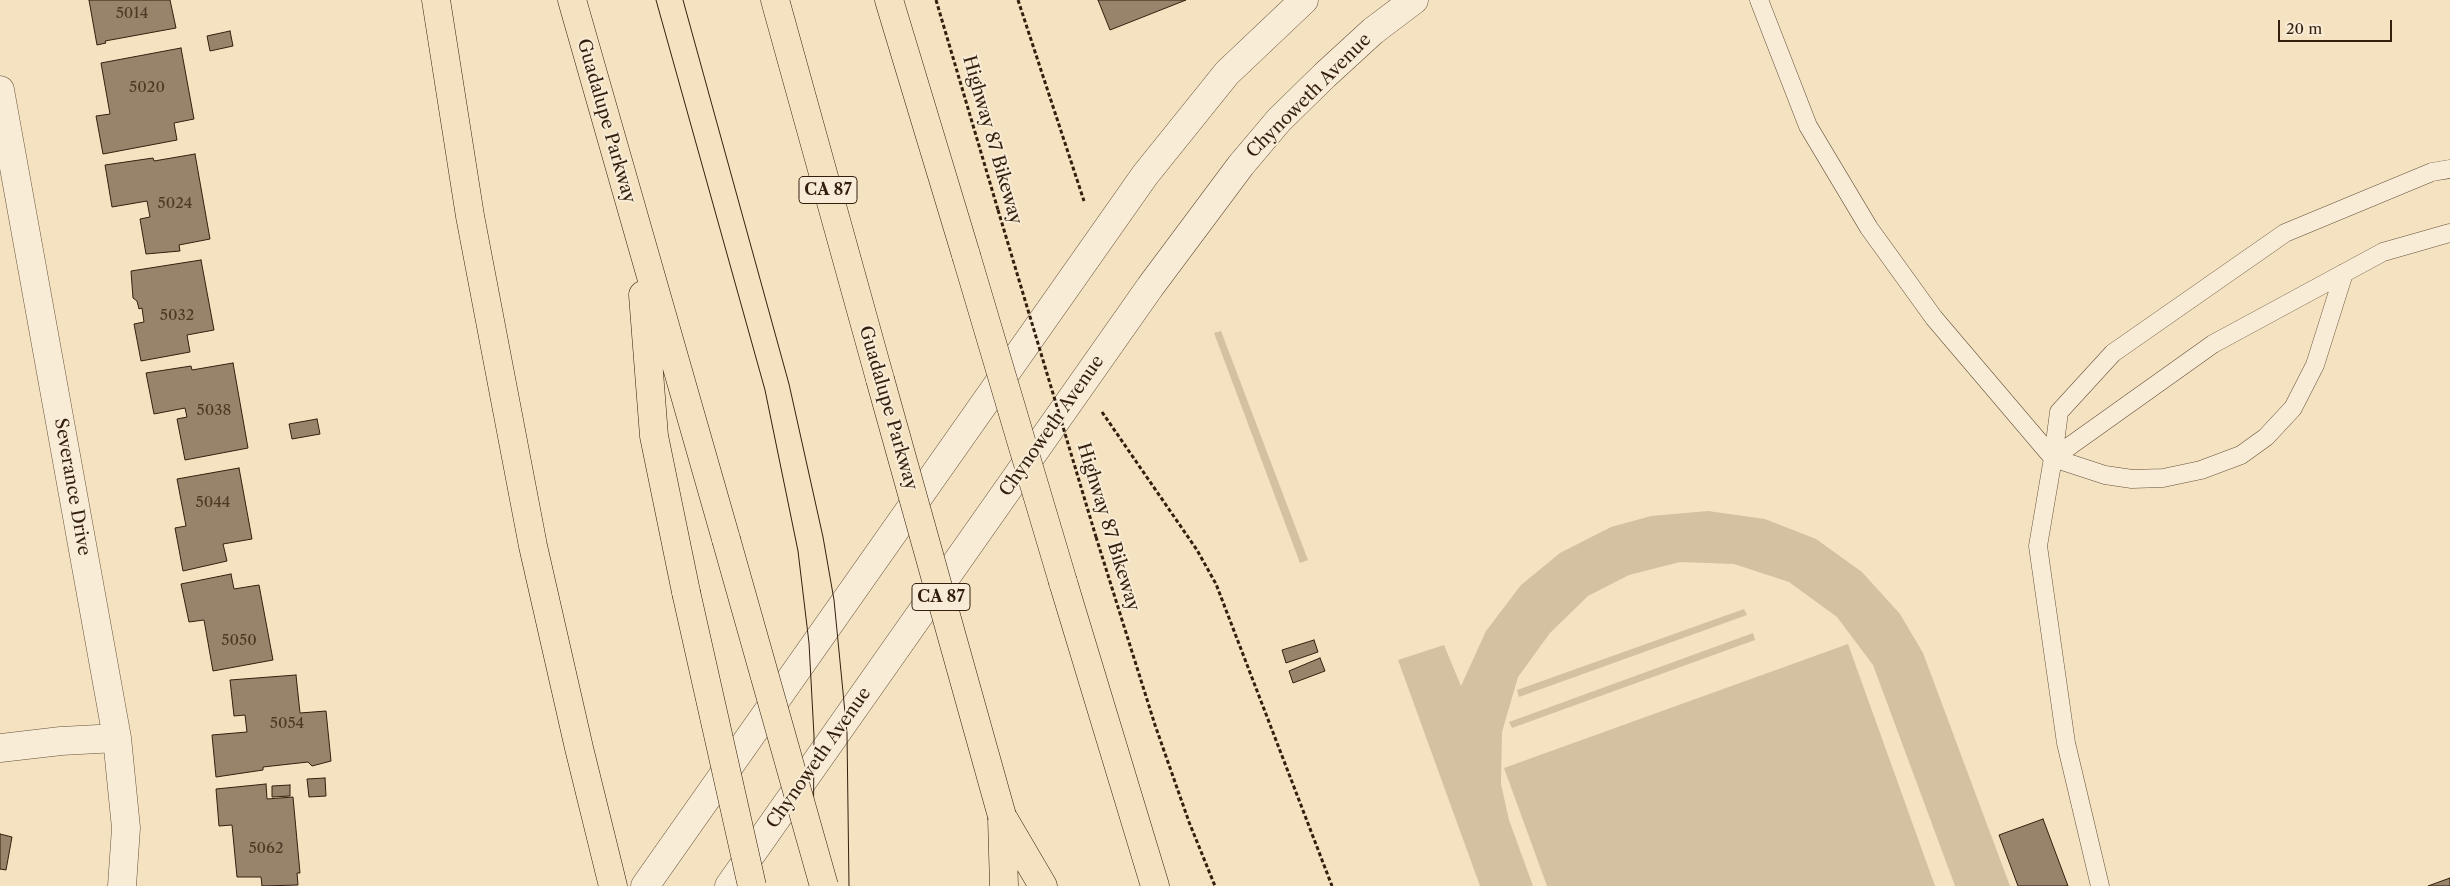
<!DOCTYPE html>
<html>
<head>
<meta charset="utf-8">
<style>
	body { margin:0 }
	#map { position:relative; width:2450px; height:886px; overflow:hidden; background:#f5e2c0; font-family:"Libre Caslon Text",serif }
	canvas { display:block }
	.scale { position:absolute; left:2278px; top:20px; width:114px; height:22px; box-sizing:border-box; border:2px solid #341f0e; border-top:0; padding-left:6px; font-size:15px; line-height:18px; white-space:nowrap; color:#341f0e; -webkit-text-stroke:4px #f8ecd6; paint-order:stroke }
</style>
</head>
<body>
<div id="map">
<canvas width="2450" height="886"></canvas>
<div class="scale">20 m</div>
</div>
<script>
const ctx = document.querySelector('canvas').getContext('2d');
ctx.lineJoin = 'round';
function fillPath(path, color) {
  ctx.fillStyle = color;
  ctx.fill(path, 'evenodd');
}
function toPath(rows) {
  const path = new Path2D();
  for (const r of rows) {
    path.moveTo(r[0], r[1]);
    for (let i = 2; i < r.length; i += 2) path.lineTo(r[i], r[i + 1]);
  }
  return path;
}
function trace(path, color, width, dash) {
  ctx.strokeStyle = color;
  ctx.lineWidth = width;
  ctx.lineCap = dash ? 'butt' : 'round';
  ctx.setLineDash(dash || []);
  ctx.stroke(path);
}
function label(font, color, halo, rows, align = 'center') {
  ctx.font = font + ' "Libre Caslon Text",serif';
  ctx.lineWidth = 4;
  ctx.setLineDash([]);
  ctx.textBaseline = 'middle';
  ctx.strokeStyle = halo;
  ctx.fillStyle = color;
  for (const [text, x, y, turn = 0] of rows) {
    ctx.save();
    ctx.translate(x, y);
    ctx.rotate((+turn || 0) * Math.PI / 180);
    ctx.textAlign = isNaN(turn) ? turn : align;
    if (halo) ctx.strokeText(text, 0, 0);
    ctx.fillText(text, 0, 0);
    ctx.restore();
  }
}
fillPath(toPath([
	[1221,331,1308,560,1300,563,1214,333],
	[1708,511,1765,519,1816,539,1862,572,1900,614,1923,653,2010,886,1955,886,1873,665,1837,617,1789,582,1734,564,1680,562,1629,575,1588,596,1550,633,1518,677,1502,732,1501,784,1509,820,1533,886,1480,886,1398,660,1444,645,1461,686,1486,631,1521,585,1560,553,1611,527,1651,516],
	[1744,609,1747,615,1519,697,1517,690],
	[1753,633,1755,640,1512,728,1509,722],
	[1848,644,1935,886,1547,886,1504,768]
]), '#d4c1a2');
const building = toPath([
	[89,0,170,0,176,28,105,41,106,43,97,45,89,0],
	[1098,0,1186,0,1110,30,1098,0],
	[230,31,233,46,210,51,207,36,230,31],
	[181,48,194,119,174,123,177,140,103,154,96,116,110,114,101,63,181,48],
	[195,154,210,239,179,245,180,251,146,254,140,219,150,217,147,201,112,207,105,165,153,158,154,161,195,154],
	[201,260,214,330,187,335,190,352,141,361,134,324,144,322,142,308,139,309,137,301,133,298,131,271,201,260],
	[233,363,248,448,185,460,177,419,187,417,185,408,154,414,146,373,191,366,192,370,233,363],
	[317,419,320,434,292,439,289,424,317,419],
	[239,468,252,539,223,544,227,561,183,571,175,528,186,526,177,479,239,468],
	[231,574,234,589,259,585,273,660,213,671,204,620,189,622,181,584,231,574],
	[1314,640,1318,652,1286,663,1282,650,1314,640],
	[1320,658,1325,671,1293,683,1289,671,1320,658],
	[296,675,300,713,326,711,331,761,312,766,308,762,263,767,263,770,216,777,212,735,247,732,245,715,234,716,230,680,296,675],
	[325,778,326,796,309,797,307,779,325,778],
	[266,784,267,799,293,797,300,873,297,873,298,885,262,886,261,877,237,877,232,825,219,826,216,789,266,784],
	[290,785,290,796,272,797,272,786,290,785],
	[2043,819,2068,886,2018,886,1999,835,2043,819],
	[0,834,12,837,6,870,0,869,0,834],
	[2450,878,2450,886,2428,886,2450,878]
]);
fillPath(building, '#98846b');
trace(building, '#341f0e', 1);
const lane = toPath([
	[1759,0,1808,126,1869,228,1934,318,2053,458,2105,475,2132,479,2163,478,2201,470,2241,455,2266,437,2293,408,2315,365,2344,273],
	[2053,458,2213,344,2383,252,2450,233],
	[2100,886,2066,743,2038,546,2053,458,2059,412,2113,353,2285,233,2432,172,2450,169]
]);
const street = toPath([
	[0,90,117,738,126,828,122,886],
	[0,748,61,741,117,738],
	[645,886,1145,175,1227,73,1304,0],
	[729,886,1150,287,1241,165,1279,120,1325,75,1373,31,1414,0]
]);
const highway = toPath([
	[436,0,470,216,533,546,579,748,613,886],
	[572,0,726,539],
	[775,0,880,379],
	[889,0,966,255],
	[643,295,654,436,686,592],
	[1063,582,1155,886],
	[1002,816,1043,886],
	[1002,818,1004,886]
]);
trace(lane, '#64503a', 19);
trace(street, '#64503a', 29);
trace(highway, '#341f0e', 29);
trace(toPath([
	[936,0,998,210],
	[1018,0,1084,201],
	[1102,412,1197,550,1216,584,1332,886],
	[1096,537,1155,725,1189,822,1215,886]
]), '#341f0e', 3, [4, 2.5]);
trace(lane, '#f8ecd6', 18);
trace(street, '#f8ecd6', 28);
trace(highway, '#f5e2c0', 28);
trace(toPath([
	[656,0,765,390,798,551,809,643,814,736,813,886],
	[683,0,789,384,823,537,834,600,847,733,849,886]
]), '#341f0e', 1);
const highwayBridge = toPath([
	[966,255,1063,582],
	[880,379,1002,816],
	[726,539,824,886],
	[686,592,752,886]
]);
trace(highwayBridge, '#341f0e', 29, []);
trace(toPath([
	[998,210,1096,537]
]), '#341f0e', 3, [4, 2.5]);
trace(highwayBridge, '#f5e2c0', 28);
label('15px', '#4d3825', null, [
	["5014",132,14],
	["5020",147,88],
	["5024",175,204],
	["5032",177,316],
	["5038",214,411],
	["5044",213,503],
	["5050",239,641],
	["5054",287,724],
	["5062",266,849]
]);
for (const [x, y, w] of [
	[828,190,58],
	[941,597,58]
]) {
  const box = new Path2D();
  box.roundRect(x - w / 2, y - 13.5, w, 27, 4);
  ctx.fillStyle = '#f8ecd6';
  ctx.fill(box);
  trace(box, '#341f0e', 1);
}
label('bold 16px', '#341f0e', null, [
	["CA 87",828,190],
	["CA 87",941,597]
]);
label('18px', '#341f0e', '#f8ecd6', [
	["Chynoweth Avenue",1309,96,-45],
	["Guadalupe Parkway",606,121,74],
	["Highway 87 Bikeway",992,140,74],
	["Guadalupe Parkway",888,408,74],
	["Chynoweth Avenue",1052,426,-55],
	["Severance Drive",72,487,80],
	["Highway 87 Bikeway",1108,527,73],
	["Chynoweth Avenue",819,758,-55]
]);
</script>
</body>
</html>
